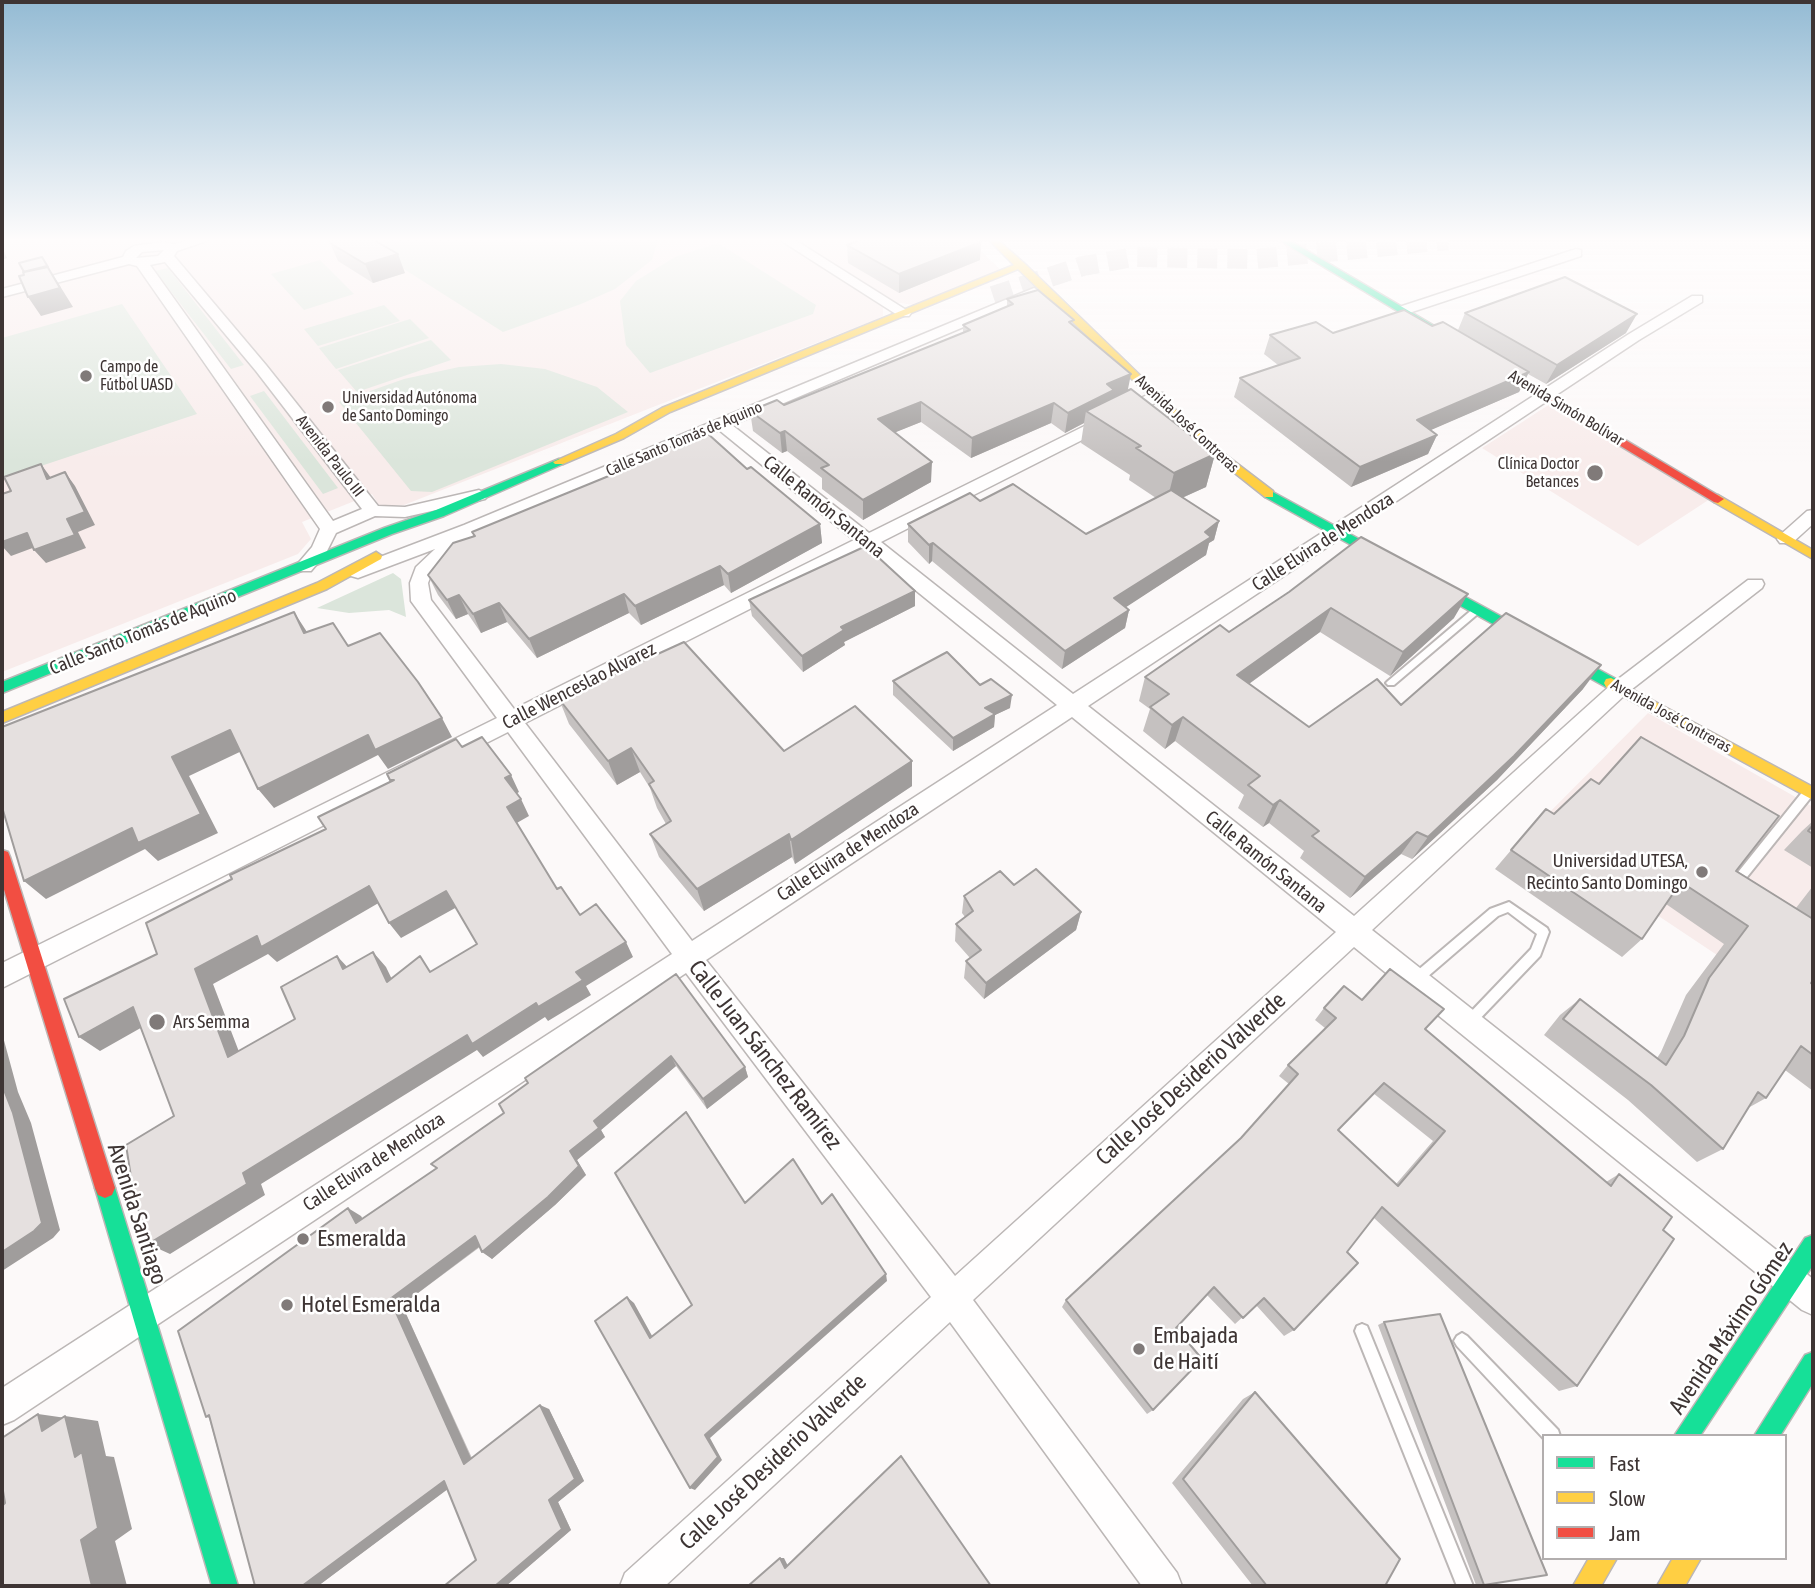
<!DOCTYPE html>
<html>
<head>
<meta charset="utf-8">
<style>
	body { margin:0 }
	#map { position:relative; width:1815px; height:1588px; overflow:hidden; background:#fcf9f9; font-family:"Asap Condensed",sans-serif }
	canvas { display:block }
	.frame { position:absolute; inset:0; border:4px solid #3e3534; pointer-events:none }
	.legend { position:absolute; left:1542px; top:1434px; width:245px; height:126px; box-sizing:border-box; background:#fff; border:2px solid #b2aeae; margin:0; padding:9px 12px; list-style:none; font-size:21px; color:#3e3534 }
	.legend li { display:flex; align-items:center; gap:14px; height:35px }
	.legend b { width:35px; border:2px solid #b2aeae }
</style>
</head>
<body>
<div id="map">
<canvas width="1815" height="1588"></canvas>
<div class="frame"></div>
<ul class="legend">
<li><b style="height:9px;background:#16e098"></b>Fast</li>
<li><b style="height:9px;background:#ffcf43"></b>Slow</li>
<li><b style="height:9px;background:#f24e42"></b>Jam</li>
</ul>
</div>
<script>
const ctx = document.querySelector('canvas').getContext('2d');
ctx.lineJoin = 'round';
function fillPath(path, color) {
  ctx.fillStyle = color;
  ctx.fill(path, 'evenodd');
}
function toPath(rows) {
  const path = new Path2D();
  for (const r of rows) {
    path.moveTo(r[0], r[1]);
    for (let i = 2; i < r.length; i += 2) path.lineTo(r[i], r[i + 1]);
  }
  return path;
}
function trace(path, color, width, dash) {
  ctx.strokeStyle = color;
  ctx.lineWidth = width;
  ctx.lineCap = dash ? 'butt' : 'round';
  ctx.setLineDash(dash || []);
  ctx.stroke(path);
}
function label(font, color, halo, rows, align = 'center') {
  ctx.font = font + ' "Asap Condensed",sans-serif';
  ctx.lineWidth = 5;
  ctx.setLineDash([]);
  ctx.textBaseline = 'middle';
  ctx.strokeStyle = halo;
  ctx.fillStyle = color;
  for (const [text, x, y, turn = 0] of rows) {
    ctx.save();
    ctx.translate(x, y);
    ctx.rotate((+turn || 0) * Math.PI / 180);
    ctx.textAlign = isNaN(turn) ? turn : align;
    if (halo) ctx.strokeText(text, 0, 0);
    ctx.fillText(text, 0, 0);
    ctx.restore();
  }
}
fillPath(toPath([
	[2,240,969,240,1001,270,913,305,900,303,883,308,883,316,877,319,404,505,380,507,372,494,302,522,311,539,298,554,2,672],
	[1550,404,1710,499,1638,546,1482,448],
	[1648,713,1813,807,1813,1019,1531,831]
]), '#f8eceb');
fillPath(toPath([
	[387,240,658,240,652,260,615,289,581,304,503,332,385,257,380,249],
	[718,243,816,305,813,314,650,373,626,345,620,301,636,281,675,257],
	[320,260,354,294,304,310,271,274],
	[168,268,244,365,231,369,155,271],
	[122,304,197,414,2,479,2,338],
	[384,305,400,321,318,346,304,329],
	[410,319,429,338,336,369,319,348],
	[431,340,451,360,357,392,338,370],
	[501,364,545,369,597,387,628,412,432,492,411,491,339,402,404,379,459,367],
	[264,391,338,488,323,494,250,396],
	[393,573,401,579,406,617,389,610,349,613,317,608]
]), '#dbe5db');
trace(toPath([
	[993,296,1083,266,1133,257,1255,259,1448,240]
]), '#d6d2d2', 20, [20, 10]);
const lane = toPath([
	[1477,607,1480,608,1481,610,1480,612,1394,685,1388,685,1386,683,1388,681,1474,608,1477,607],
	[1808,789,1812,790,1813,793,1812,796,1739,887,1735,889,1731,887,1729,884,1731,881,1804,790,1808,789],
	[1509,902,1547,928,1549,932,1540,956,1473,1026,1469,1028,1465,1026,1463,1022,1465,1018,1531,949,1537,934,1508,912,1498,916,1419,984,1415,985,1411,984,1409,980,1411,976,1490,909,1509,902],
	[1362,1324,1367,1326,1473,1586,1457,1586,1355,1331,1357,1326,1362,1324],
	[1462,1333,1467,1336,1558,1430,1560,1436,1544,1436,1544,1439,1457,1346,1454,1341,1457,1336,1462,1333]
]);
const street = toPath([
	[190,240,209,240,177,251,174,256,266,365,378,506,405,507,479,490,488,495,485,499,405,517,375,516,336,533,326,553,311,571,297,571,295,567,312,547,320,529,137,266,129,264,2,297,2,289,123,257,126,251,134,246,163,242,174,244,190,240],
	[164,250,158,256,136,258,142,252,164,250],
	[165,262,256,371,362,509,333,521,150,265,165,262],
	[780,240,795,240,911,313,909,316,899,316,780,240],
	[1576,249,1581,250,1581,256,1409,313,1404,314,1397,310,1399,307,1576,249],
	[1034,288,1041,292,1039,295,732,425,869,533,1151,393,1163,393,1165,396,1163,399,881,542,1073,694,1629,334,1692,296,1702,296,1702,302,1639,340,1088,706,1354,916,1613,683,1748,580,1762,580,1764,584,1762,588,1627,693,1372,930,1813,1279,1813,1315,1802,1310,1354,947,973,1300,1177,1573,1182,1586,1142,1586,950,1322,665,1586,620,1586,625,1573,931,1297,686,973,14,1420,2,1425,2,1388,672,954,508,732,2,988,2,963,497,718,411,601,410,583,416,567,435,549,358,578,351,576,349,572,351,568,464,525,1034,288],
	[719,430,854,540,514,709,431,600,428,583,433,570,476,533,719,430],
	[866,550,1057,705,692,941,525,723,866,550],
	[1072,717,1336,932,955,1276,706,960,1072,717],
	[1813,510,1813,524,1792,543,1780,543,1777,539,1780,535,1807,511,1813,510]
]);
const fast = toPath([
	[1279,240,1289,240,1453,337,1444,339,1279,240],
	[559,459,565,462,563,464,444,516,392,534,2,693,2,682,384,528,436,510,559,459],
	[1269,490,1616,679,1618,683,1616,687,1606,687,1265,497,1265,491,1269,490],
	[105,1178,112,1181,115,1188,238,1586,212,1586,95,1188,98,1181,105,1178],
	[1813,1235,1813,1265,1700,1436,1674,1436,1805,1238,1813,1235],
	[1813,1352,1813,1383,1780,1436,1754,1436,1805,1355,1813,1352]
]);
const slow = toPath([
	[989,240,998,240,1024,263,1210,443,1273,491,1273,497,1265,497,1202,447,1018,269,670,412,624,438,563,464,555,464,553,462,616,434,662,408,1014,265,989,240],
	[1718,495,1813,550,1813,559,1714,502,1714,496,1718,495],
	[376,552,382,556,381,559,327,589,2,723,2,712,317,583,376,552],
	[1611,678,1813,787,1813,800,1606,687,1604,683,1606,679,1611,678],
	[1589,1558,1617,1558,1601,1586,1573,1586,1589,1558],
	[1673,1558,1701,1558,1685,1586,1657,1586,1673,1558]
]);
const jam = toPath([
	[1482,359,1490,359,1724,499,1718,503,1714,502,1482,363,1482,359],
	[2,850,8,852,10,857,115,1188,112,1195,105,1198,98,1195,95,1188,2,883,2,850]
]);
trace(lane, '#bcb7b6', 4);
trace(street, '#bcb7b6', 3);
trace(fast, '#bcb7b6', 3);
trace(slow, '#bcb7b6', 3);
trace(jam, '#bcb7b6', 3);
fillPath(lane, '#fffefe');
fillPath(street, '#fffefe');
fillPath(fast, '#16e098');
fillPath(slow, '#ffcf43');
fillPath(jam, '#f24e42');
fillPath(toPath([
	[330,243,405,273,373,283,338,261],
	[847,245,980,260,899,293,848,263],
	[1007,299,1073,326,1128,391,1215,454,1206,487,1182,498,1219,521,1214,540,1209,543,1206,555,1125,607,1129,610,1125,628,1062,669,932,561,929,564,908,542,908,524,980,501,1086,534,1156,498,1129,480,1130,475,1081,443,1084,423,1065,433,1051,423,971,458,921,422,895,432,931,482,863,520,822,489,822,478,787,451,782,453,753,431,750,411,784,405,963,333,963,325,1007,306],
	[1465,313,1626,333,1546,384,1528,374,1519,392,1430,430,1437,435,1428,454,1351,487,1234,397,1240,378,1278,365,1264,354,1270,335,1333,333,1432,326,1458,330],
	[657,452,747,469,820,524,822,543,731,593,724,585,641,625,629,613,537,658,507,622,481,633,468,614,456,619,438,595,428,575,474,536,472,532,658,456],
	[915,591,915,606,844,642,845,645,803,672,752,616,749,600],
	[1289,592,1454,618,1390,676,1320,632,1249,684,1309,727,1401,705,1583,689,1497,780,1412,859,1401,854,1350,898,1300,858,1304,851,1269,823,1263,827,1238,808,1244,795,1175,741,1165,749,1143,731,1150,709,1139,701,1145,677,1229,632],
	[893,681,980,685,1010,708,995,715,994,727,953,751,893,695],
	[559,699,784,751,912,761,912,786,795,864,792,857,704,911,659,857,650,834,666,824,657,808,650,788,640,772,617,785,569,724],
	[1599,784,1796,908,1813,886,1813,980,1811,983,1813,985,1813,1091,1785,1070,1766,1098,1748,1108,1723,1149,1697,1162,1628,1100,1544,1035,1560,1015,1580,999,1657,1058,1661,1052,1686,995,1724,944,1666,904,1642,939,1622,957,1495,869,1546,809,1554,814],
	[1813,821,1813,868,1784,850,1802,831],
	[1014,885,1081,912,1076,930,984,999,964,978,966,961,970,958,955,941,956,924,965,917,962,913,964,896],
	[676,974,745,1067,748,1077,707,1109,676,1066,601,1130,605,1137,577,1160,586,1175,555,1205,492,1259,480,1247,402,1305,472,1458,549,1409,584,1481,558,1502,571,1530,506,1586,444,1586,476,1560,447,1489,318,1586,255,1586,209,1418,206,1417,361,1216,362,1219,437,1168,504,1113,528,1083],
	[1362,1000,1425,1029,1606,1182,1619,1174,1663,1230,1577,1386,1559,1391,1374,1218,1347,1252,1294,1330,1284,1336,1256,1305,1235,1324,1207,1295,1176,1328,1153,1410,1147,1414,1062,1307,1066,1300,1241,1138,1289,1084,1279,1076,1288,1065,1325,1028,1315,1020,1324,1008],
	[1373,1093,1433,1141,1396,1184,1338,1130],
	[1384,1322,1484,1585,1476,1585,1378,1325],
	[1255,1392,1385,1586,1253,1586,1172,1483,1243,1399]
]), '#c5c1c0');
fillPath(toPath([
	[981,242,980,260,899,293,899,274],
	[2,247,7,258,2,260],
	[398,254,405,273,373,283,365,264],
	[42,257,73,307,41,316,28,297],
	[1637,314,1626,333,1546,384,1557,365],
	[1529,372,1519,392,1408,440,1417,420],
	[1131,374,1127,394,1086,411,1084,423,1065,433,1068,413,1107,384],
	[921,402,921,422,879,439,878,419],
	[1054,403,1051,423,971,458,972,438],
	[785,431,787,451,782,453,780,433],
	[1437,435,1428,454,1351,487,1360,467],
	[1215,454,1206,487,1166,505,1174,473],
	[932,462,931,482,863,520,863,500],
	[41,464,51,478,47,479],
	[65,472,75,486,95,525,78,532,86,548,46,563,34,550],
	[1219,521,1214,540,1209,543,1206,555,1111,617,1114,598],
	[820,524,822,543,731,593,728,574],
	[27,533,38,546,11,556,2,546,2,542],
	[933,543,932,561,929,564,929,545],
	[720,566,724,585,641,625,635,606],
	[915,591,915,606,844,642,845,645,803,672,802,656,841,627],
	[624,594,629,613,537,658,529,639],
	[1468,594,1454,618,1390,676,1403,652],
	[459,595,468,614,456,619,447,600],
	[499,603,507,622,481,633,473,614],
	[1331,608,1320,632,1228,699,1237,675],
	[1129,610,1125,628,1062,669,1065,651],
	[294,612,307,632,304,633],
	[1601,665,1583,689,1497,780,1412,859,1428,837],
	[1012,695,1010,708,995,715,994,727,953,751,953,738,985,708],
	[1183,717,1175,741,1165,749,1172,725],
	[442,718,452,737,388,769,378,755,274,808,258,789,368,735],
	[230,730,246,749,189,776,218,833,158,861,145,849,46,899,24,881,172,757],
	[631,748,640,772,617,785,608,761],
	[912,761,912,786,795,864,791,840],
	[511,775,519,792,514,795,505,778],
	[521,799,529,816,515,824,507,807],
	[1280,800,1269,823,1263,827,1273,805],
	[1417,832,1401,854,1350,898,1365,877],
	[789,834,792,857,704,911,697,889],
	[369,886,382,901,277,962,268,954,213,984,246,1070,228,1057,195,969,257,936],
	[446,891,457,907,401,938,389,923],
	[1081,912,1076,930,984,999,986,983],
	[626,942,633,957,586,986,591,995,548,1021,545,1017,483,1057,477,1050,261,1184,265,1195,170,1254,148,1244,243,1173,467,1035],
	[373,952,386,967,400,996,387,982],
	[337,956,351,971,343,969],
	[133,1007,153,1021,100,1051,79,1037],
	[2,1033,18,1092,31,1123,60,1230,53,1238,2,1271],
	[671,1056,676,1066,601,1130,605,1137,577,1160,586,1175,555,1205,492,1259,482,1252,570,1151,594,1121],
	[745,1067,748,1077,707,1109,703,1099],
	[348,1208,361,1216,369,1231,356,1223],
	[475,1236,484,1243,402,1305,475,1467,464,1464,390,1299],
	[886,1274,887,1281,710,1438,722,1460,695,1490,690,1488,705,1435],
	[627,1297,634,1303,656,1343,650,1338],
	[540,1405,549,1409,584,1481,558,1502,571,1530,506,1586,495,1586,549,1500],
	[38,1414,66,1418,65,1416,98,1421,106,1456,114,1457,132,1529,115,1541,127,1586,92,1586,81,1540,75,1457,42,1431],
	[444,1481,456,1483,318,1586,302,1586],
	[780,1558,784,1558,789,1568,785,1568]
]), '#a09d9c');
const building = toPath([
	[331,240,374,240,398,254,365,264,330,243,331,240],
	[860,240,977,240,981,242,899,274,847,245,860,240],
	[42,257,48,267,24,272,19,263,42,257],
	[47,266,60,288,28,297,19,276,24,275,23,272,47,266],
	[1565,277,1637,314,1557,365,1465,313,1565,277],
	[1038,290,1074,320,1069,322,1131,374,1107,384,1114,390,1068,413,1054,403,972,438,921,402,878,419,932,462,863,500,821,468,829,465,785,431,780,433,750,411,777,400,784,405,970,330,963,325,1013,304,1007,299,1038,290],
	[1404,310,1432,326,1443,322,1529,372,1417,420,1437,435,1360,467,1240,378,1300,358,1270,335,1316,322,1333,333,1404,310],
	[1131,389,1215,454,1174,473,1136,448,1141,446,1086,411,1131,389],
	[707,433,747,469,751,467,820,524,728,574,720,566,635,606,624,594,529,639,499,603,473,614,459,595,447,600,428,575,453,543,475,536,472,532,660,455,657,452,707,433],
	[41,464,47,479,65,472,85,512,67,519,75,535,34,550,27,533,2,542,2,494,11,491,4,477,41,464],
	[1013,484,1086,534,1171,490,1219,521,1205,532,1211,537,1114,598,1129,610,1065,651,933,543,929,545,908,524,970,493,980,501,1013,484],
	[1361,537,1468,594,1403,652,1331,608,1237,675,1309,727,1377,679,1401,705,1506,613,1601,665,1514,756,1428,837,1417,832,1365,877,1312,836,1319,831,1280,800,1273,805,1248,785,1260,776,1183,717,1172,725,1150,707,1169,694,1145,677,1220,625,1229,632,1289,592,1361,537],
	[866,546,915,591,841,627,844,630,802,656,749,600,866,546],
	[294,612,304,633,333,623,348,646,380,633,418,682,442,718,375,750,368,735,258,789,230,730,172,757,201,814,138,843,132,828,24,881,2,807,2,727,294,612],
	[684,642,784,751,855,706,912,761,791,840,789,834,697,889,650,834,671,821,649,784,654,781,631,748,608,761,559,699,684,642],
	[947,652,980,685,991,679,1012,695,985,708,995,714,953,738,893,681,947,652],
	[482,737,511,775,505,778,521,799,507,807,557,889,561,887,580,915,596,904,626,942,576,972,583,980,538,1007,536,1003,472,1044,467,1035,243,1173,247,1184,148,1244,133,1190,126,1145,174,1116,133,1007,79,1037,64,999,157,954,146,923,232,879,230,875,326,829,318,817,394,780,390,780,387,774,456,739,462,747,482,737],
	[369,886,389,923,446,891,477,944,430,972,420,956,387,982,373,952,343,969,337,956,281,987,295,1019,228,1057,195,969,257,936,261,947,369,886],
	[1641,737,1779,816,1736,871,1813,919,1813,980,1811,983,1813,985,1813,1055,1801,1046,1766,1098,1758,1092,1723,1149,1651,1085,1563,1019,1580,999,1666,1065,1684,1036,1709,978,1748,926,1681,882,1642,939,1511,850,1546,809,1554,814,1591,779,1599,784,1641,737],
	[1813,825,1813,834,1808,831,1813,825],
	[1036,869,1081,912,986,983,966,961,981,950,956,924,973,911,964,896,1000,871,1014,885,1036,869],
	[1390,969,1444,1009,1425,1029,1611,1186,1619,1174,1672,1217,1663,1230,1674,1239,1577,1386,1382,1207,1347,1252,1358,1263,1294,1330,1264,1298,1243,1318,1214,1287,1176,1328,1202,1359,1153,1410,1066,1300,1241,1138,1298,1074,1288,1065,1336,1018,1324,1008,1344,986,1362,1000,1390,969],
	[1384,1083,1445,1131,1398,1186,1338,1130,1384,1083],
	[676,974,745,1067,703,1099,671,1056,594,1121,599,1128,570,1151,579,1166,548,1197,482,1252,475,1236,390,1299,464,1464,540,1405,575,1479,549,1500,562,1529,495,1586,444,1586,476,1560,444,1481,302,1586,255,1586,209,1415,206,1417,178,1331,348,1208,356,1223,437,1168,431,1164,504,1113,499,1104,528,1083,525,1078,676,974],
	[2,1085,13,1113,42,1223,34,1231,2,1252,2,1085],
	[686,1112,745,1203,793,1159,822,1204,832,1194,886,1274,705,1435,718,1457,690,1488,595,1321,627,1297,650,1338,692,1305,615,1173,686,1112],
	[1440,1314,1547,1575,1484,1585,1384,1322,1440,1314],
	[1255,1392,1400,1559,1385,1586,1267,1586,1183,1479,1255,1392],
	[38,1414,42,1431,65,1416,75,1457,82,1452,98,1528,81,1540,92,1586,2,1586,2,1506,5,1503,2,1485,2,1438,38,1414],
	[901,1456,991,1586,748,1586,780,1558,785,1568,901,1456]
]);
fillPath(building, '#e5e0df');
trace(building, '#a09d9c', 2);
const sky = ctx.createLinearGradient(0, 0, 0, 462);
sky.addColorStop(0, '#94bbd4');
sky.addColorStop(0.52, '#fefcfc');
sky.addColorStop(1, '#fefcfc00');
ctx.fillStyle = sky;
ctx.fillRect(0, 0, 1815, 462);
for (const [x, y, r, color] of [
	[86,376,7,"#807a79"],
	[328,407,7,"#807a79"],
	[1595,473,9,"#807a79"],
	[1702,872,7,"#807a79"],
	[157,1022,9,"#807a79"],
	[303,1239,7,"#807a79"],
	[287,1305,7,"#807a79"],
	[1139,1349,7,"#807a79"]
]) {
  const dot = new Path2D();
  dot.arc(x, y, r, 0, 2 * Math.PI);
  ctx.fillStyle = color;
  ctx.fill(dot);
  trace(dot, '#fff', 2.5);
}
label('16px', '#3e3534', '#fff', [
	["Campo de",100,367],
	["Fútbol UASD",100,385],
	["Universidad Autónoma",342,398],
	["de Santo Domingo",342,416],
	["Clínica Doctor",1579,464,"right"],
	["Betances",1579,482,"right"]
], 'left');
label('16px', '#3e3534', '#fff', [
	["Avenida Simón Bolívar",1566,408,31],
	["Avenida José Contreras",1187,424,43],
	["Calle Santo Tomás de Aquino",684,439,-23],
	["Avenida Paulo III",330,456,52],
	["Avenida José Contreras",1671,716,29]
]);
label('19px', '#3e3534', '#fff', [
	["Calle Ramón Santana",824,507,39],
	["Calle Elvira de Mendoza",1323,542,-33],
	["Calle Santo Tomás de Aquino",143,632,-22],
	["Calle Wenceslao Alvarez",579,686,-27],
	["Calle Elvira de Mendoza",848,852,-33],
	["Calle Ramón Santana",1266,862,39],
	["Calle Elvira de Mendoza",374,1162,-33]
]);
label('19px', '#3e3534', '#fff', [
	["Universidad UTESA,",1688,861],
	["Recinto Santo Domingo",1688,883],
	["Ars Semma",173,1022,"left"]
], 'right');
label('23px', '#3e3534', '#fff', [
	["Calle Juan Sánchez Ramírez",765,1055,52],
	["Calle José Desiderio Valverde",1191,1079,-42],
	["Avenida Santiago",137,1214,72],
	["Avenida Máximo Gómez",1731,1328,-56],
	["Calle José Desiderio Valverde",773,1462,-43]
]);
label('23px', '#3e3534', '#fff', [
	["Esmeralda",317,1239],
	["Hotel Esmeralda",301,1305],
	["Embajada",1153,1336],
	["de Haití",1153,1362]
], 'left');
</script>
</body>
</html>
